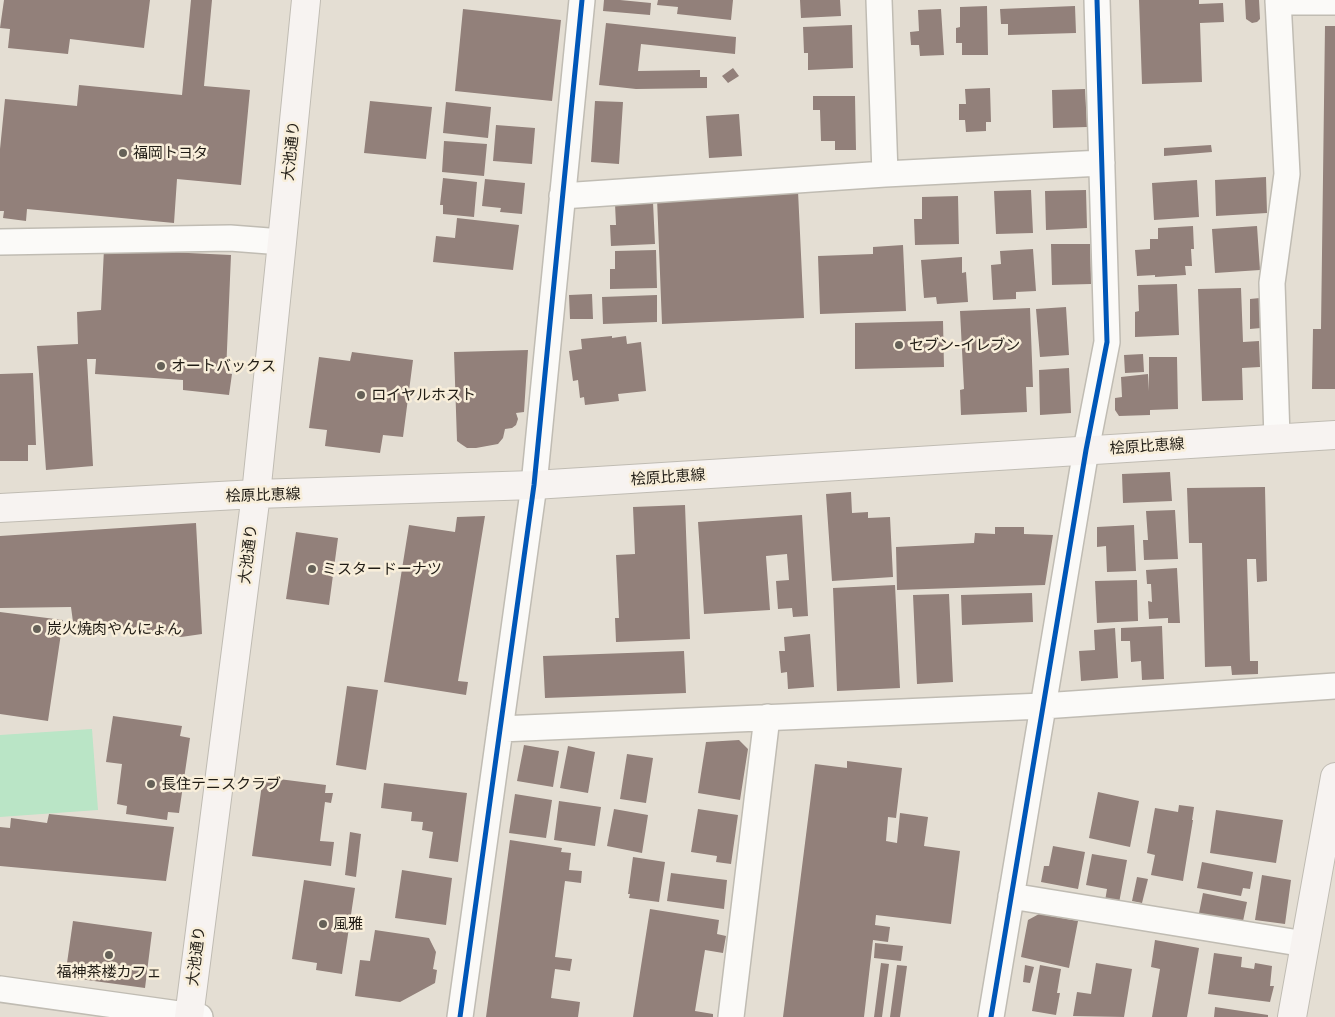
<!DOCTYPE html>
<html>
<head>
<meta charset="utf-8">
<style>
	body { margin:0 }
	canvas { display:block; background:#e4ded3 }
</style>
</head>
<body>
<canvas width="1335" height="1017"></canvas>
<script>
const ctx = document.querySelector('canvas').getContext('2d');
ctx.lineJoin = 'round';
function fillPath(path, color) {
  ctx.fillStyle = color;
  ctx.fill(path, 'evenodd');
}
function toPath(rows) {
  const path = new Path2D();
  for (const r of rows) {
    path.moveTo(r[0], r[1]);
    for (let i = 2; i < r.length; i += 2) path.lineTo(r[i], r[i + 1]);
  }
  return path;
}
function trace(path, color, width, dash) {
  ctx.strokeStyle = color;
  ctx.lineWidth = width;
  ctx.lineCap = dash ? 'butt' : 'round';
  ctx.setLineDash(dash || []);
  ctx.stroke(path);
}
function label(font, color, halo, rows, align = 'center') {
  ctx.font = font + ' Commissioner,"Noto Sans JP",sans-serif';
  ctx.lineWidth = 5;
  ctx.setLineDash([]);
  ctx.textBaseline = 'middle';
  ctx.strokeStyle = halo;
  ctx.fillStyle = color;
  for (const [text, x, y, turn = 0] of rows) {
    ctx.save();
    ctx.translate(x, y);
    ctx.rotate((+turn || 0) * Math.PI / 180);
    ctx.textAlign = isNaN(turn) ? turn : align;
    if (halo) ctx.strokeText(text, 0, 0);
    ctx.fillText(text, 0, 0);
    ctx.restore();
  }
}
fillPath(toPath([
	[92,729,98,810,0,817,0,735]
]), '#bae5c6');
fillPath(toPath([
	[4,0,150,0,144,48,70,39,68,54,8,48,10,29,0,28],
	[191,0,212,0,204,86,250,90,241,185,177,179,174,223,27,209,26,221,3,218,4,211,0,211,0,149,5,99,77,106,79,85,182,95],
	[604,0,620,0,651,3,650,15,603,11],
	[658,0,733,0,731,20,677,14,678,7,657,5],
	[800,0,840,0,841,16,801,18],
	[1139,0,1199,0,1199,4,1223,3,1224,22,1200,23,1202,82,1142,84],
	[1245,0,1259,0,1260,19,1257,22,1252,23,1246,19],
	[987,6,988,55,962,55,962,43,956,43,956,28,960,27,960,7],
	[1075,6,1076,33,1008,35,1008,24,1001,24,1000,9],
	[463,9,561,20,552,101,455,91],
	[941,9,944,55,920,56,919,45,911,45,910,32,919,31,918,10],
	[606,23,736,37,735,54,641,44,638,71,700,70,700,77,707,77,707,88,636,89,599,85],
	[852,25,853,68,808,70,808,53,804,53,803,27],
	[1325,26,1335,26,1335,389,1312,389,1313,329,1321,329],
	[733,68,739,76,728,83,722,76],
	[990,88,991,122,986,122,986,131,966,132,965,120,959,120,959,104,966,104,965,89],
	[1085,89,1087,127,1053,128,1052,90],
	[813,96,855,96,856,150,835,150,835,141,821,141,820,110,813,110],
	[370,101,432,107,426,159,364,153],
	[595,101,623,102,619,164,591,162],
	[446,102,491,107,488,138,443,133],
	[739,114,742,156,709,158,706,116],
	[496,125,535,128,532,164,493,161],
	[444,141,487,144,484,176,442,172],
	[1211,145,1212,152,1164,156,1164,148],
	[1266,177,1267,213,1216,216,1215,180],
	[443,178,477,182,474,217,443,214,443,205,440,205],
	[485,179,525,183,522,214,500,212,501,208,482,206],
	[1197,180,1199,217,1154,220,1152,183],
	[1031,190,1033,233,996,234,994,191],
	[1086,190,1087,228,1046,230,1045,191],
	[798,191,804,318,662,324,657,198],
	[958,196,959,244,915,245,914,219,922,219,922,197],
	[653,202,655,244,611,246,610,225,616,225,615,204],
	[457,218,519,225,513,270,433,262,436,236,455,238],
	[1193,226,1194,249,1191,249,1192,266,1185,266,1186,275,1155,277,1155,275,1137,276,1135,250,1150,249,1150,239,1158,239,1158,228],
	[1257,226,1260,270,1215,273,1212,229],
	[1051,244,1090,244,1091,284,1052,285],
	[903,245,906,311,820,314,818,256,873,254,873,247],
	[104,249,231,255,226,373,232,374,229,395,183,390,183,380,95,374,96,359,87,359,93,466,46,470,37,346,78,344,77,312,101,310],
	[1033,249,1036,291,1016,292,1016,299,993,300,991,265,1001,264,1000,251],
	[656,250,657,288,610,289,610,269,615,269,615,251],
	[962,257,962,273,966,272,968,302,937,304,936,297,924,298,921,260],
	[1177,284,1179,335,1135,337,1135,312,1139,311,1138,285],
	[1241,288,1243,342,1259,341,1260,367,1242,368,1243,400,1202,401,1198,289],
	[592,294,593,319,570,319,569,295],
	[657,295,657,322,603,324,602,297],
	[1260,298,1261,328,1250,329,1250,299],
	[1066,307,1069,355,1040,357,1036,309],
	[1030,308,1033,387,1026,387,1027,412,961,415,960,390,964,389,960,311],
	[943,321,944,367,855,369,855,323],
	[612,336,612,338,626,336,627,344,641,342,646,391,618,394,619,401,585,405,584,397,580,398,578,380,573,381,569,351,582,349,581,339],
	[528,350,524,412,516,413,518,419,516,425,512,428,505,429,503,438,498,444,476,448,467,448,461,444,457,441,454,352],
	[352,352,413,360,403,437,383,435,380,453,325,446,327,430,309,428,319,357,350,361],
	[1143,354,1144,372,1125,373,1124,355],
	[1149,357,1177,357,1178,409,1150,410,1150,415,1119,416,1115,410,1115,398,1122,397,1121,377,1148,374,1149,391],
	[1069,368,1071,413,1040,415,1039,370],
	[33,373,36,445,28,445,28,461,0,461,0,374],
	[1170,472,1172,501,1123,503,1122,474],
	[1265,487,1267,581,1257,582,1256,559,1247,559,1250,661,1258,661,1258,674,1232,675,1231,666,1205,667,1202,543,1189,543,1187,488],
	[851,492,852,513,868,512,868,518,890,517,893,577,832,581,826,494],
	[685,505,690,639,616,642,615,618,619,618,616,555,635,554,633,507],
	[1175,510,1178,559,1144,560,1143,540,1148,540,1146,511],
	[802,515,808,616,793,617,792,608,778,609,776,581,789,580,787,554,766,556,770,610,704,614,698,522],
	[485,516,458,681,468,682,466,695,384,682,409,525,455,532,457,517],
	[196,523,202,634,181,637,73,622,71,607,0,608,0,536],
	[1134,525,1136,571,1107,572,1106,546,1097,547,1097,527],
	[995,527,1024,527,1024,534,1053,535,1045,585,897,590,896,547,974,543,975,533,995,534],
	[296,532,338,538,329,605,286,599],
	[1177,568,1180,623,1168,623,1168,618,1149,619,1148,601,1152,602,1151,584,1147,584,1146,570],
	[1137,580,1138,621,1097,623,1095,581],
	[895,585,900,688,837,691,833,588],
	[1032,593,1033,622,962,625,961,595],
	[949,594,953,682,917,684,913,595],
	[0,612,63,620,48,721,0,714],
	[1162,626,1164,679,1142,680,1141,661,1131,662,1130,641,1121,641,1121,628],
	[1115,628,1118,678,1081,681,1079,651,1095,650,1094,630],
	[810,634,814,687,788,689,787,672,781,673,779,651,785,651,784,637],
	[684,651,686,693,545,698,543,656],
	[347,686,378,690,366,770,336,765],
	[113,716,182,726,180,736,190,738,179,813,168,812,167,820,126,814,127,806,117,804,122,764,106,762],
	[739,740,748,749,740,800,698,793,706,742],
	[524,745,559,751,553,787,517,781],
	[568,746,595,752,588,793,560,788],
	[627,754,653,758,646,803,620,799],
	[847,761,902,768,896,818,888,817,886,841,897,843,900,813,928,817,924,846,960,851,951,924,876,915,875,925,890,927,888,942,873,940,864,1017,783,1017,815,764,847,768],
	[263,777,326,785,325,793,333,793,331,803,325,802,320,841,334,842,331,866,252,856],
	[384,783,467,793,458,862,429,858,433,832,422,830,423,822,411,821,412,812,381,808],
	[1098,792,1139,801,1130,847,1089,838],
	[515,794,552,800,546,838,509,833],
	[559,801,601,807,595,846,554,840],
	[1179,805,1194,807,1192,820,1193,820,1183,881,1151,875,1155,855,1147,853,1155,808,1178,812],
	[614,809,648,815,642,853,607,846],
	[698,809,738,815,731,864,716,862,717,856,691,852],
	[1216,810,1283,820,1276,863,1210,853],
	[49,814,174,827,166,881,0,866,0,827,10,828,11,818,47,823],
	[350,832,361,834,356,877,345,875],
	[510,840,562,848,561,852,571,853,569,870,582,871,581,883,565,881,555,957,572,959,570,971,555,969,551,998,580,1002,578,1017,486,1017],
	[1053,846,1085,852,1078,889,1041,882,1044,866,1049,866],
	[1092,854,1127,860,1119,903,1105,901,1107,889,1086,885],
	[633,857,665,862,659,902,629,898,630,894,628,894],
	[1202,862,1253,872,1250,889,1243,888,1241,896,1197,888],
	[402,870,452,878,446,925,395,918],
	[671,873,727,880,724,909,667,901],
	[1262,875,1291,880,1285,924,1255,920],
	[1137,877,1148,879,1142,903,1132,901],
	[304,880,355,888,342,974,316,970,317,963,292,959],
	[1203,893,1247,902,1242,926,1198,918],
	[650,909,719,920,717,934,726,936,723,953,705,950,695,1011,713,1014,713,1017,633,1017],
	[1039,914,1078,921,1069,968,1021,957,1028,920],
	[73,921,152,932,145,988,65,977],
	[375,930,429,938,436,952,433,969,437,970,435,983,400,1002,355,996,360,960,370,961],
	[1155,940,1199,948,1187,1017,1152,1017,1160,969,1151,967],
	[875,943,903,946,901,961,874,958],
	[1214,953,1242,957,1241,967,1254,969,1255,963,1272,966,1270,986,1274,986,1270,1002,1208,994],
	[881,963,889,964,882,1017,874,1017],
	[1096,963,1132,969,1124,1017,1073,1016,1077,992,1091,994],
	[897,965,907,966,900,1017,890,1017],
	[1025,965,1034,967,1030,983,1023,982],
	[1040,965,1061,969,1057,993,1060,993,1056,1015,1032,1011],
	[1215,1007,1268,1015,1268,1017,1214,1017]
]), '#92807a');
const street = toPath([
	[879,0,885,174],
	[1278,2,1335,2],
	[562,196,885,174,1102,163],
	[0,242,230,238,282,242],
	[1277,438,1272,283,1287,174,1278,0],
	[500,729,1043,706,1335,686],
	[1011,896,1305,944],
	[0,989,200,1017],
	[460,1017,534,485,582,0],
	[731,1017,767,717],
	[991,1017,1086,450,1107,342,1097,0]
]);
const secondary = toPath([
	[0,508,256,494,534,485,1335,435],
	[189,1017,256,494,282,242,306,0],
	[1292,1017,1335,777]
]);
trace(street, '#c0bcb3', 28);
trace(secondary, '#c0bcb3', 30);
trace(street, '#fbfaf8', 25);
trace(secondary, '#f7f3f1', 28);
trace(toPath([
	[460,1017,534,485,582,0],
	[991,1017,1086,450,1107,342,1097,0]
]), '#0057b8', 5);
for (const [x, y, r, color] of [
	[123,153,5,"#656158"],
	[899,345,5,"#656158"],
	[161,366,5,"#656158"],
	[361,395,5,"#656158"],
	[312,569,5,"#656158"],
	[37,629,5,"#656158"],
	[151,784,5,"#656158"],
	[323,924,5,"#656158"],
	[109,955,5,"#656158"]
]) {
  const dot = new Path2D();
  dot.arc(x, y, r, 0, 2 * Math.PI);
  ctx.fillStyle = color;
  ctx.fill(dot);
  trace(dot, '#f8eeda', 2);
}
label('15px', '#211d16', '#f8eeda', [
	["大池通り",291,151,-84],
	["桧原比恵線",1147,446,-4],
	["桧原比恵線",668,477,-4],
	["桧原比恵線",263,495,-2],
	["大池通り",248,554,-83],
	["大池通り",196,956,-83]
]);
label('15px', '#211d16', '#f8eeda', [
	["福岡トヨタ",133,153],
	["セブン-イレブン",909,345],
	["オートバックス",171,366],
	["ロイヤルホスト",371,395],
	["ミスタードーナツ",322,569],
	["炭火焼肉やんにょん",47,629],
	["長住テニスクラブ",161,784],
	["風雅",333,924],
	["福神茶楼カフェ",109,972,"center"]
], 'left');
</script>
</body>
</html>
